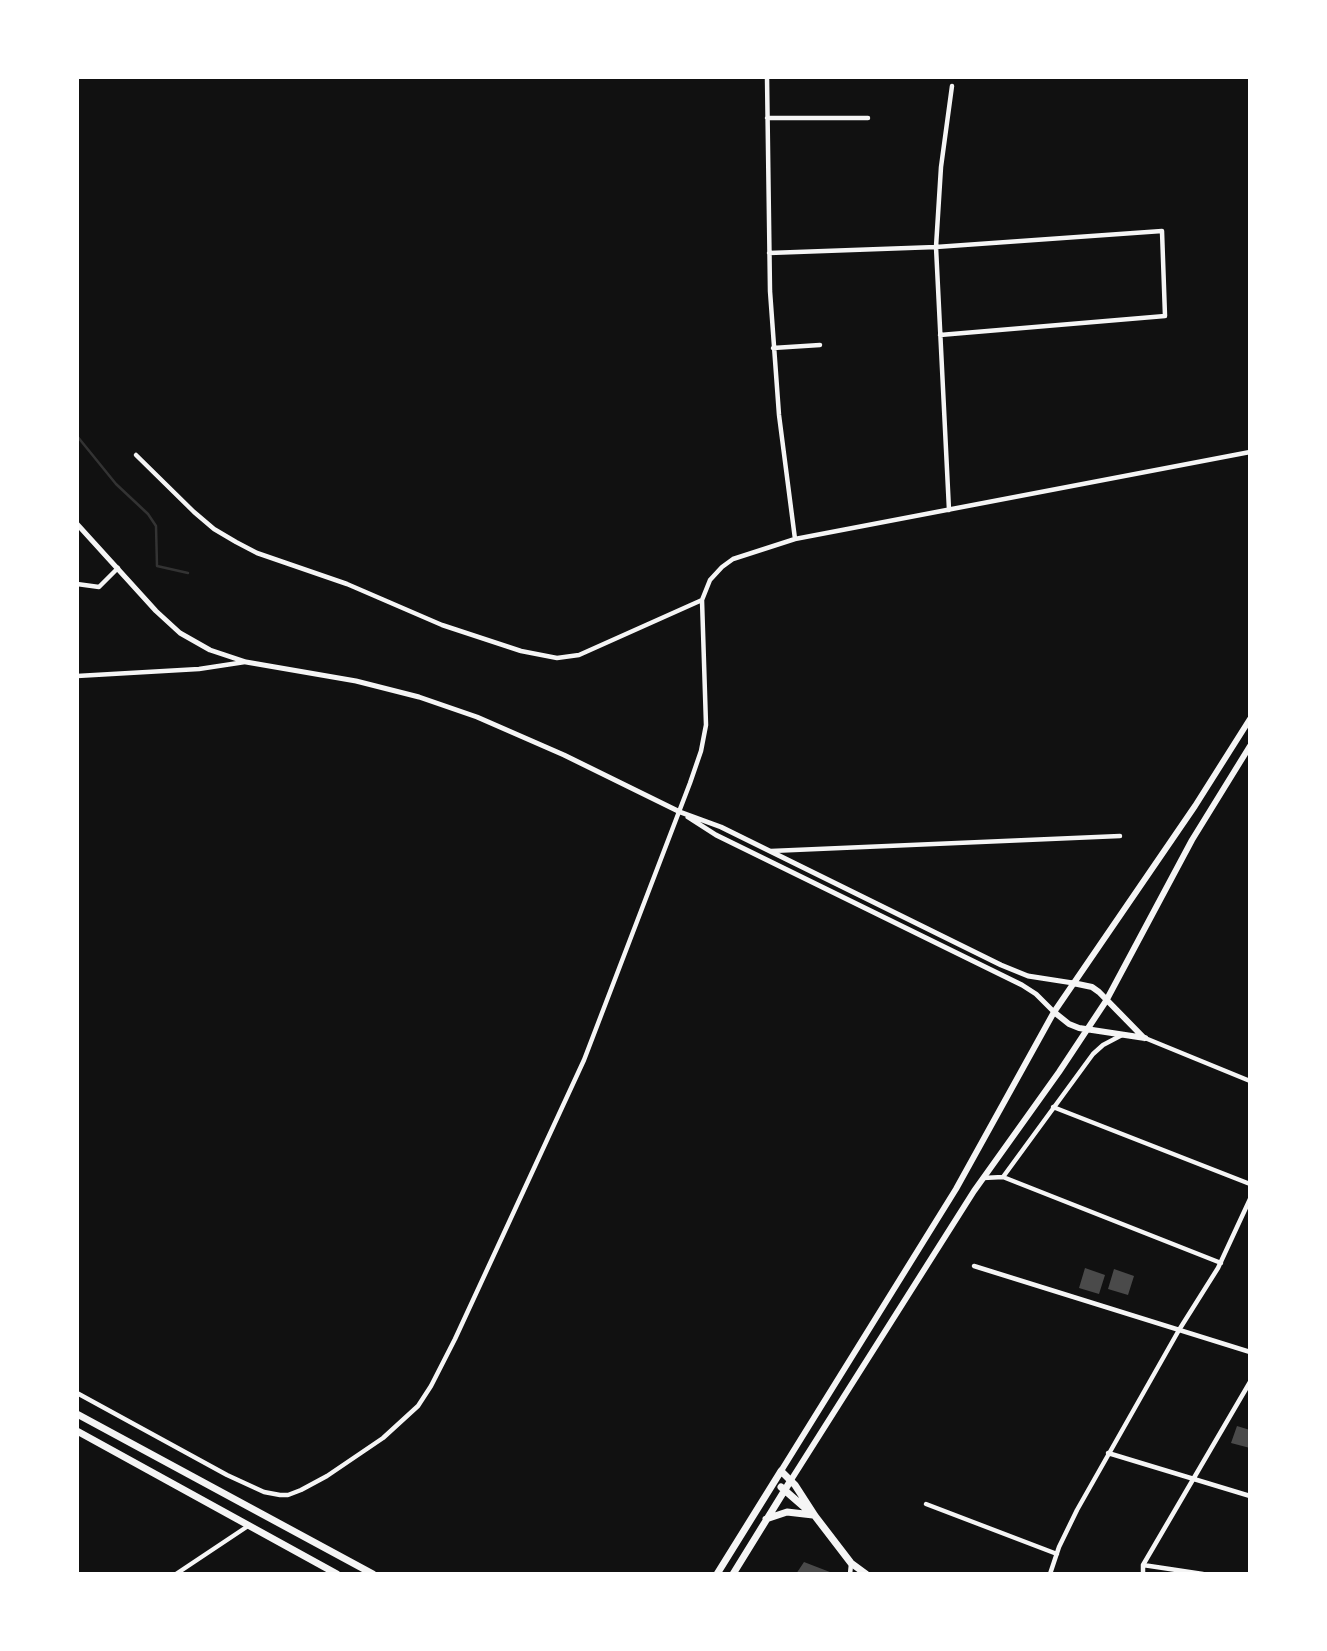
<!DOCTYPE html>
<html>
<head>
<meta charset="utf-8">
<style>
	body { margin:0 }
	#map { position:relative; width:1327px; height:1651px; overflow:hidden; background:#111; font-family:"Source Sans 3",sans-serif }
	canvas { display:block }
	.frame { position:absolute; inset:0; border:79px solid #fff; pointer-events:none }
</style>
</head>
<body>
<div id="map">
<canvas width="1327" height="1651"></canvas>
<div class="frame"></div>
</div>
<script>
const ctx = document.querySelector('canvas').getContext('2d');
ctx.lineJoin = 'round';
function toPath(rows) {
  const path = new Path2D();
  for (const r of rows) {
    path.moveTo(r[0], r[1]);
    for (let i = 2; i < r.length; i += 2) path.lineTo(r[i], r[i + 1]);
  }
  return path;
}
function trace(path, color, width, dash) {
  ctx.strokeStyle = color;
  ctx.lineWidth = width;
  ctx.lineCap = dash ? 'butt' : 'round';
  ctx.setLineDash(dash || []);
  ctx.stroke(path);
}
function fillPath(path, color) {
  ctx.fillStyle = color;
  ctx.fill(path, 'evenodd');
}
trace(toPath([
	[77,436,116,484,148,514,156,526,157,566,188,573]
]), '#333', 2.5);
fillPath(toPath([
	[1085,1268,1105,1275,1099,1294,1079,1288],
	[1114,1269,1134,1276,1128,1295,1108,1289],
	[1237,1426,1250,1430,1250,1448,1231,1443],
	[804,1562,835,1574,796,1574]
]), '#4a4a4a');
trace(toPath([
	[767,77,770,291,779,415,795,539],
	[767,118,868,118],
	[769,253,936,247,1162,231,1165,316,940,335],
	[773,348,820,345],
	[136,455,194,512,214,529,236,542,257,553,347,584,442,625,521,651,557,658,579,655,702,600],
	[949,510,936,247,941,167,952,86],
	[77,584,99,587,118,568],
	[77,676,199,669,245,662],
	[771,851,1120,836],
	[1122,1035,1103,1045,1093,1054,1003,1177,1221,1263],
	[1145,1038,1250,1081],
	[1053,1107,1250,1184],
	[983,1178,1003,1177],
	[974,1266,1250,1352],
	[77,1393,227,1475,264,1492,280,1495,288,1495,301,1490,327,1476,383,1438,418,1406,431,1386,455,1339,584,1060,690,783,701,751,706,725,702,600,710,580,722,567,733,559,795,539,1250,452],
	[1108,1453,1250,1496],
	[926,1504,1057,1554],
	[1143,1565,1203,1574],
	[176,1574,248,1526],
	[850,1574,851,1564],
	[1050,1574,1059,1547,1077,1510,1179,1330,1218,1268,1250,1199],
	[1143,1574,1143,1565,1250,1382]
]), '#f5f5f5', 4.5);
trace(toPath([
	[77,524,156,611,180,633,210,650,246,662,356,681,419,697,477,717,564,755,680,812,721,827,1001,965,1028,976,1073,983],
	[688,817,716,835,1022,985,1036,994,1054,1012]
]), '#f5f5f5', 5);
trace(toPath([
	[1073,983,1092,987,1099,992,1144,1038],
	[1054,1012,1069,1024,1079,1028,1145,1038],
	[781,1471,956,1189,1054,1012,1195,806,1250,719],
	[791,1480,974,1191,1059,1072,1106,1001,1192,840,1250,746]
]), '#f5f5f5', 6);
trace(toPath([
	[77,1414,373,1574],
	[77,1431,337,1574],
	[781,1487,812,1514],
	[766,1519,787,1512,813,1515],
	[717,1574,781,1471,795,1485,815,1516,851,1563,866,1574],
	[733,1574,791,1480]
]), '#f5f5f5', 7);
</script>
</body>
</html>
